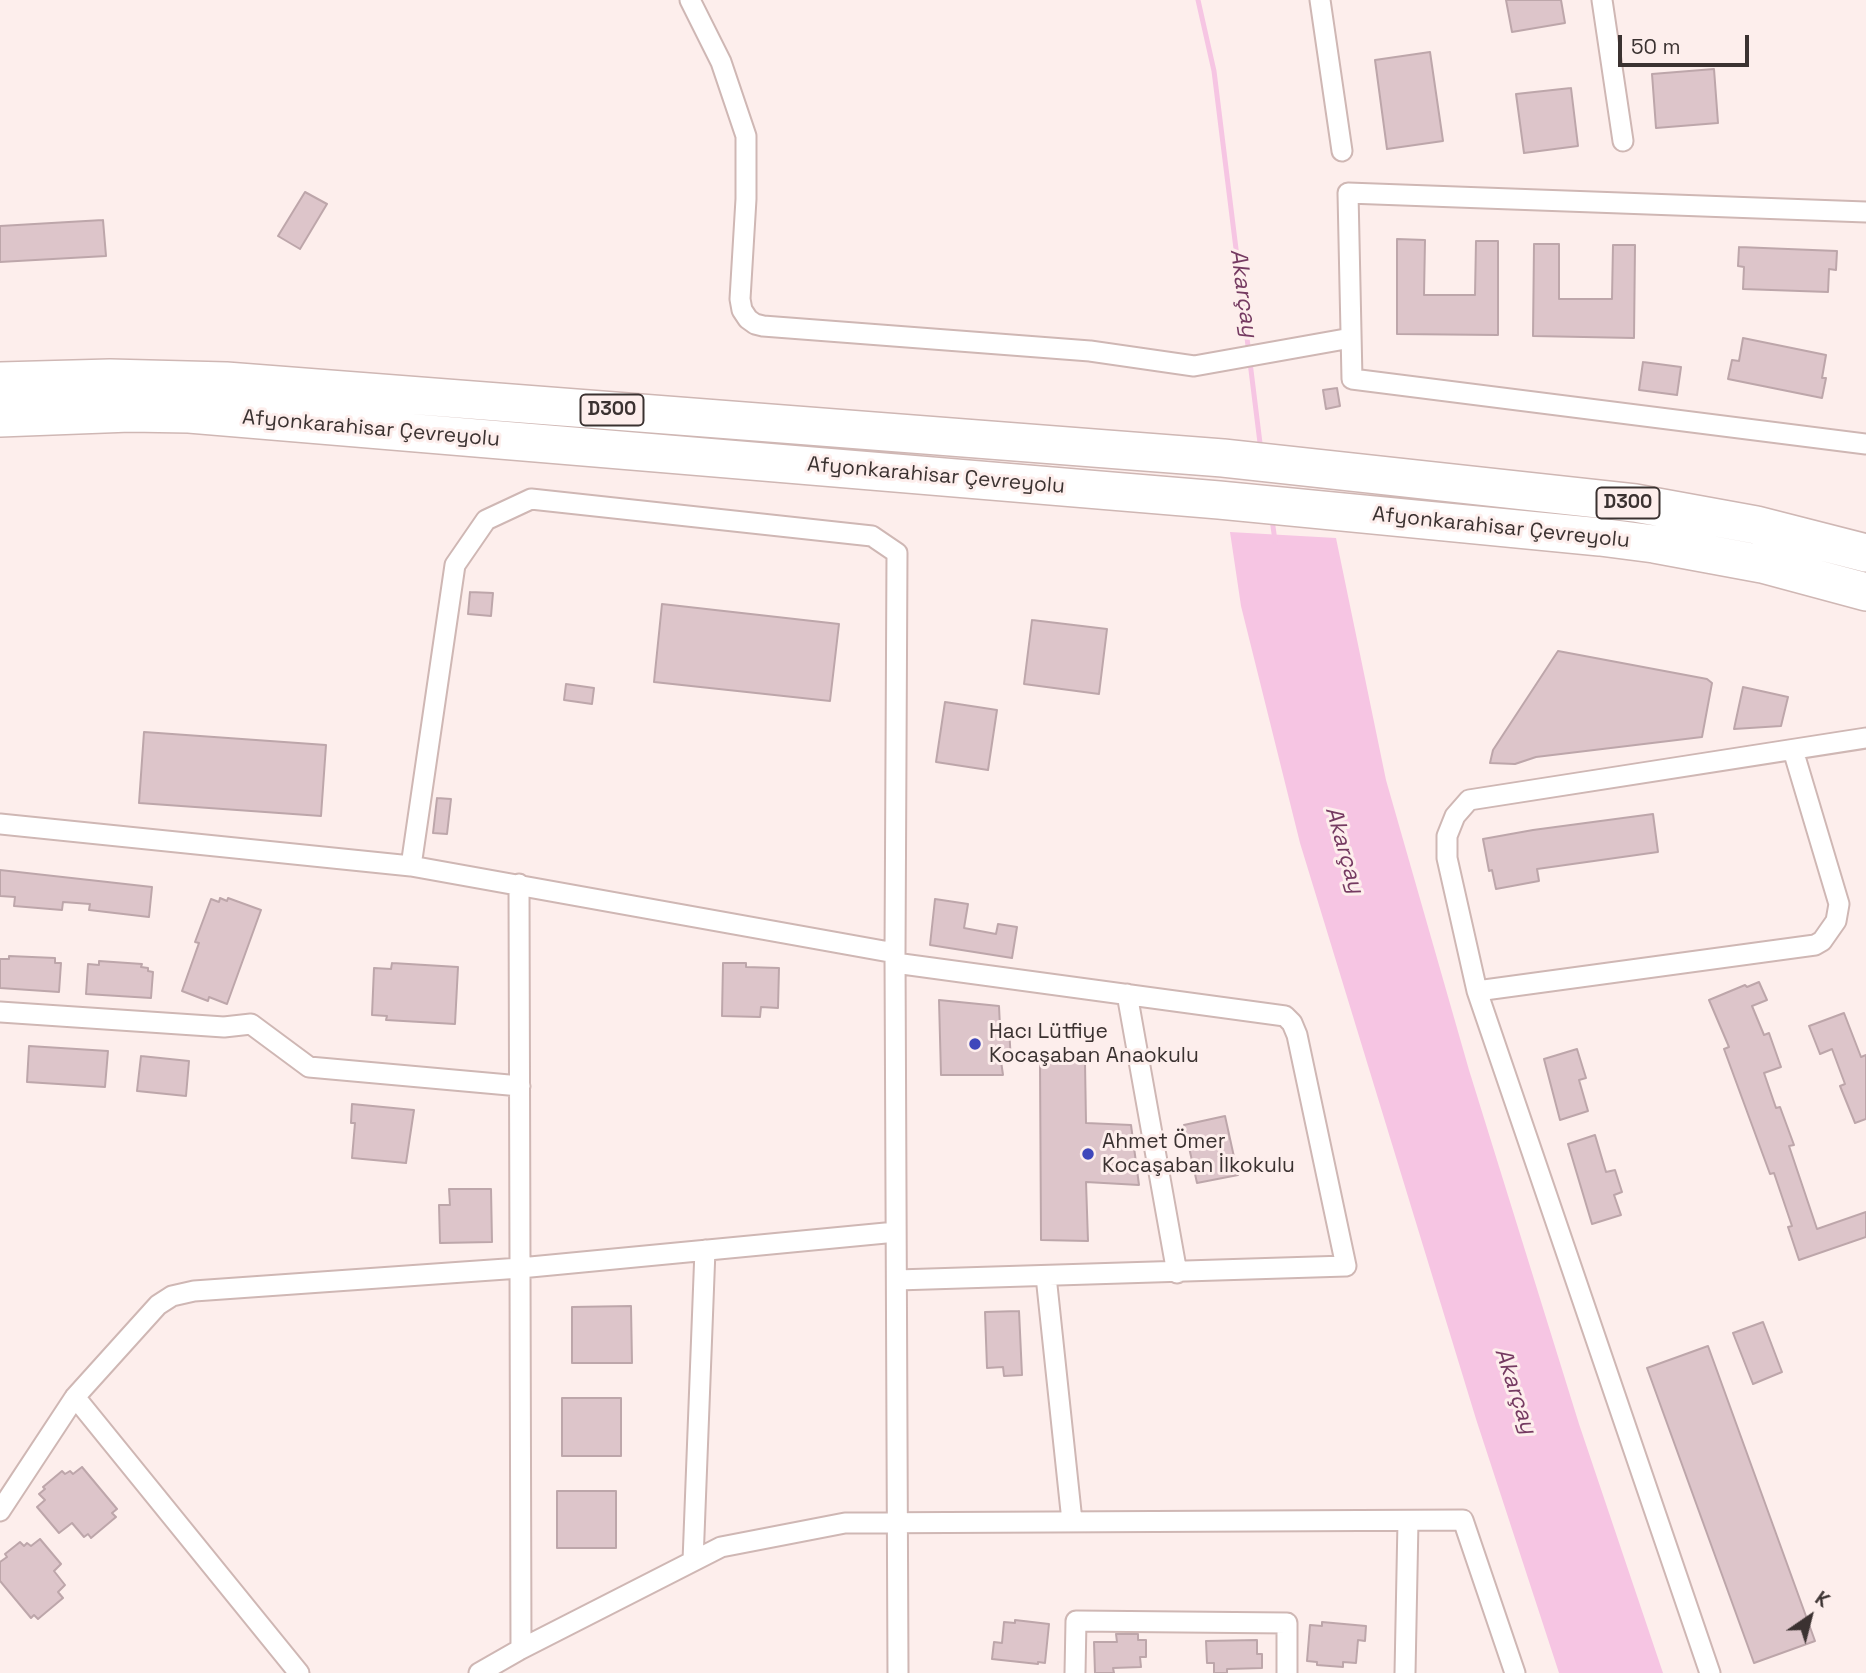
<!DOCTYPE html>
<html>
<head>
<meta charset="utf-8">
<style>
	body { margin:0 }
	#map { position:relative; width:1866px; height:1673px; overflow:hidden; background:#fdeeec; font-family:"Space Grotesk",sans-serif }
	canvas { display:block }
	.north { position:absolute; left:1775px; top:1582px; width:70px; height:70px; -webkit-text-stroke:5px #fdeeec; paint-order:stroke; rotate:35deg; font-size:19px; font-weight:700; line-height:28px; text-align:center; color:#3b3231 }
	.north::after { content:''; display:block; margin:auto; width:24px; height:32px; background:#3b3231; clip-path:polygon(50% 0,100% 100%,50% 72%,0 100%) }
	.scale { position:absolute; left:1618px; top:35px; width:131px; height:32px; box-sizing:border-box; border:4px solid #3b3231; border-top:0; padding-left:9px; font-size:21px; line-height:24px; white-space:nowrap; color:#3b3231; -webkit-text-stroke:5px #fdeeec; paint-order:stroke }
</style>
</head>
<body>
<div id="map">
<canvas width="1866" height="1673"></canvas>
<div class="north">K</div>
<div class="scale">50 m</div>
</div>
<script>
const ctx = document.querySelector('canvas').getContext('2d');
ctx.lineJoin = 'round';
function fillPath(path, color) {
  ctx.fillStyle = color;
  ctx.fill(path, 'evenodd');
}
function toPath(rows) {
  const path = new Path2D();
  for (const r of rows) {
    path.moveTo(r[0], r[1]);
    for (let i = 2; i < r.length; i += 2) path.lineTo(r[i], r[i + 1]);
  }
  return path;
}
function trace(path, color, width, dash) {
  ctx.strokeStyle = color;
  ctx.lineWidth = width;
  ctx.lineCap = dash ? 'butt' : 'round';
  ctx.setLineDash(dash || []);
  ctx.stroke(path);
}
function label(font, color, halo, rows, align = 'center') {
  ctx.font = font + ' "Space Grotesk",sans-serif';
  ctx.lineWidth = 6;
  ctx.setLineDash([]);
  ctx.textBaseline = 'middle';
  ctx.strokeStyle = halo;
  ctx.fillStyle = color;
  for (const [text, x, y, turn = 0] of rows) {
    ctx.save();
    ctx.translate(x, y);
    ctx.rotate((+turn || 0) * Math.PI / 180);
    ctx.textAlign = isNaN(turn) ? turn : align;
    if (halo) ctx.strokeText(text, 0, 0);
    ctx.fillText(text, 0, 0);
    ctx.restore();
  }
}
fillPath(toPath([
	[1230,532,1336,538,1386,780,1469,1070,1579,1424,1663,1673,1559,1673,1476,1419,1300,843,1241,606]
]), '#f6c5e3');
trace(toPath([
	[1198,0,1214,71,1261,451],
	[1272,519,1275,541]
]), '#f6c5e3', 5);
const building = toPath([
	[1506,0,1561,0,1565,23,1512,32,1506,0],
	[1430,52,1443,141,1387,149,1375,60,1430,52],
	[1714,69,1718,123,1656,128,1652,74,1714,69],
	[1571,88,1578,146,1524,153,1516,94,1571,88],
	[305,192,327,204,300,249,278,236,305,192],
	[103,220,106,256,0,262,0,226,103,220],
	[1397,239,1425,240,1424,295,1475,295,1476,241,1498,241,1498,335,1397,334,1397,239],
	[1534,244,1559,244,1559,299,1612,299,1613,245,1635,245,1634,338,1533,336,1534,244],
	[1739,247,1837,251,1836,270,1829,269,1828,292,1743,289,1744,267,1738,266,1739,247],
	[1743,338,1826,355,1822,378,1826,378,1822,398,1728,379,1732,360,1739,361,1743,338],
	[1643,362,1681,367,1677,395,1639,390,1643,362],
	[1337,388,1340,406,1326,409,1323,390,1337,388],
	[470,592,493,593,491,616,468,614,470,592],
	[662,604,839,624,830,701,654,682,662,604],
	[1032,620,1107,629,1099,694,1024,684,1032,620],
	[1558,651,1707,679,1712,683,1702,737,1536,757,1515,764,1490,763,1493,750,1558,651],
	[566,684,594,688,592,704,564,700,566,684],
	[1743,687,1788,697,1781,726,1734,729,1743,687],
	[945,702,997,710,988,770,936,762,945,702],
	[144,732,326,745,321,816,139,803,144,732],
	[437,798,451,799,447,834,433,833,437,798],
	[1653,814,1658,852,1537,869,1539,881,1496,889,1492,870,1489,871,1483,839,1533,830,1653,814],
	[0,870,152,887,149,917,89,910,90,904,63,902,62,910,14,906,15,897,0,896,0,870],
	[220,898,227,901,228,898,261,910,227,1004,209,997,208,1001,182,991,199,943,195,942,211,899,219,902,220,898],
	[935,899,968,904,964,928,996,934,998,924,1017,927,1012,958,930,945,935,899],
	[9,956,55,958,55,963,61,963,59,992,0,988,0,959,9,959,9,956],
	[99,961,142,964,141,967,148,968,148,971,153,972,151,998,86,994,88,964,99,965,99,961],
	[392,963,458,967,455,1024,386,1020,387,1016,372,1015,374,968,391,969,392,963],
	[723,963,746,963,746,967,779,968,778,1008,761,1007,760,1017,722,1016,723,963],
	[1759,982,1767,1000,1752,1006,1764,1035,1769,1033,1781,1067,1764,1073,1776,1108,1780,1107,1794,1145,1789,1146,1817,1229,1866,1212,1866,1237,1799,1260,1788,1227,1792,1226,1774,1173,1770,1174,1724,1049,1729,1047,1709,1000,1745,985,1747,987,1759,982],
	[939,1000,999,1006,1000,1027,1009,1027,1011,1062,1001,1061,1003,1075,941,1075,939,1000],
	[1844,1013,1861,1057,1866,1055,1866,1119,1855,1123,1840,1086,1845,1084,1832,1049,1820,1054,1809,1026,1844,1013],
	[29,1046,108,1051,105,1087,27,1082,29,1046],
	[1577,1049,1586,1078,1579,1080,1588,1111,1560,1120,1544,1059,1577,1049],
	[141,1056,189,1061,186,1096,137,1091,141,1056],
	[1040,1062,1085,1062,1086,1123,1131,1125,1139,1185,1086,1182,1088,1241,1041,1240,1040,1062],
	[352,1104,414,1110,406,1163,352,1158,355,1123,351,1123,352,1104],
	[1225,1116,1238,1175,1197,1183,1184,1125,1225,1116],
	[1595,1135,1606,1172,1615,1170,1622,1192,1614,1195,1621,1215,1592,1224,1568,1144,1595,1135],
	[449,1189,491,1189,492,1242,440,1243,439,1205,450,1205,449,1189],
	[631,1306,632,1363,572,1363,572,1307,631,1306],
	[1019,1311,1022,1375,1004,1376,1003,1367,987,1368,985,1312,1019,1311],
	[1763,1322,1782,1372,1753,1384,1733,1333,1763,1322],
	[1708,1346,1815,1641,1754,1663,1647,1368,1708,1346],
	[562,1398,621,1398,621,1456,562,1456,562,1398],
	[82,1467,117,1509,112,1513,116,1517,91,1538,88,1534,84,1537,72,1523,59,1533,37,1507,45,1500,39,1494,45,1489,43,1487,62,1471,65,1474,70,1471,73,1474,82,1467],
	[557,1491,616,1491,616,1548,557,1548,557,1491],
	[40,1539,61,1564,54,1571,65,1585,58,1592,63,1598,38,1619,34,1615,31,1618,0,1581,0,1562,7,1557,5,1554,20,1542,24,1546,27,1543,31,1546,40,1539],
	[1015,1620,1049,1624,1045,1663,1038,1662,1038,1664,992,1659,994,1642,1002,1643,1004,1622,1015,1623,1015,1620],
	[1322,1622,1366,1626,1365,1641,1358,1640,1356,1663,1343,1662,1343,1667,1317,1665,1317,1662,1307,1661,1310,1625,1322,1626,1322,1622],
	[1116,1634,1138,1634,1138,1640,1146,1640,1146,1657,1140,1657,1141,1667,1113,1668,1114,1673,1095,1673,1094,1642,1117,1642,1116,1634],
	[1257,1640,1257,1654,1262,1654,1262,1668,1227,1669,1227,1673,1214,1673,1214,1663,1207,1663,1206,1641,1257,1640]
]);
fillPath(building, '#ddc5ca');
trace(building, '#bda6aa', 2);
const street = toPath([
	[690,0,721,62,746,136,746,199,740,299,742,310,748,319,755,324,763,326,1090,351,1194,366,1351,338],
	[1320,0,1342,151],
	[1602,0,1623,141],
	[1866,212,1348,193,1352,379,1866,444],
	[0,824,411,866,895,953],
	[411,866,455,565,486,520,531,499,872,536,897,553,895,953,898,1673],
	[519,884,521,1649],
	[895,963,1285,1016,1292,1023,1297,1035,1346,1266,897,1280],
	[1477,991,1815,945,1822,941,1836,921,1839,904,1793,750],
	[1127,994,1177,1273],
	[0,1012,224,1027,251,1024,309,1067,520,1086],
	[1046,1276,1072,1521],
	[75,1397,299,1673],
	[0,1511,75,1397,158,1305,172,1296,194,1291,520,1268,896,1232],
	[693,1561,705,1250],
	[479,1673,521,1649,721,1547,845,1523,1463,1520,1515,1673],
	[1075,1673,1076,1621,1287,1623,1287,1673],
	[1405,1673,1408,1521],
	[1710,1673,1477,991,1447,858,1447,836,1455,816,1469,800,1866,738]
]);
const highway = toPath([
	[0,381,110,378,226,381,1223,458,1635,503,1756,525,1866,553],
	[0,418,130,413,189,414,1219,500,1600,537,1654,544,1762,564,1866,592]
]);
trace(street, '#cfb7b4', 23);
trace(highway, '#cfb7b4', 40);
trace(street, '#fff', 19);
trace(highway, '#fff', 37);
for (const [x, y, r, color] of [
	[975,1044,7,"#3f47bb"],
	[1088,1154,7,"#3f47bb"]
]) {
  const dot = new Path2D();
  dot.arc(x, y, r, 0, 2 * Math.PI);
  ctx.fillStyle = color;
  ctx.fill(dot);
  trace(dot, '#fdeeec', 2.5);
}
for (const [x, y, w] of [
	[612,410,63],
	[1628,503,63]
]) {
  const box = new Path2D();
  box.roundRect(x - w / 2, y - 15.5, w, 31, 5);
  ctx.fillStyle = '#fdeeec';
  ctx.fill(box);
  trace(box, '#3b3231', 2);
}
label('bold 19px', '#3b3231', null, [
	["D300",612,410],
	["D300",1628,503]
]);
label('21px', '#3b3231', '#fdeeec', [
	["Afyonkarahisar Çevreyolu",371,429,5],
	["Afyonkarahisar Çevreyolu",936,476,5],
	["Afyonkarahisar Çevreyolu",1501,528,6]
]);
label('21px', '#3b3231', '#fdeeec', [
	["Hacı Lütfiye",989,1032],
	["Kocaşaban Anaokulu",989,1056],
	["Ahmet Ömer",1102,1142],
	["Kocaşaban İlkokulu",1102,1166]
], 'left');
label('italic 23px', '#753a61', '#fdeeec', [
	["Akarçay",1243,293,82],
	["Akarçay",1344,850,74],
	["Akarçay",1515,1391,72]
]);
</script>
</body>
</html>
